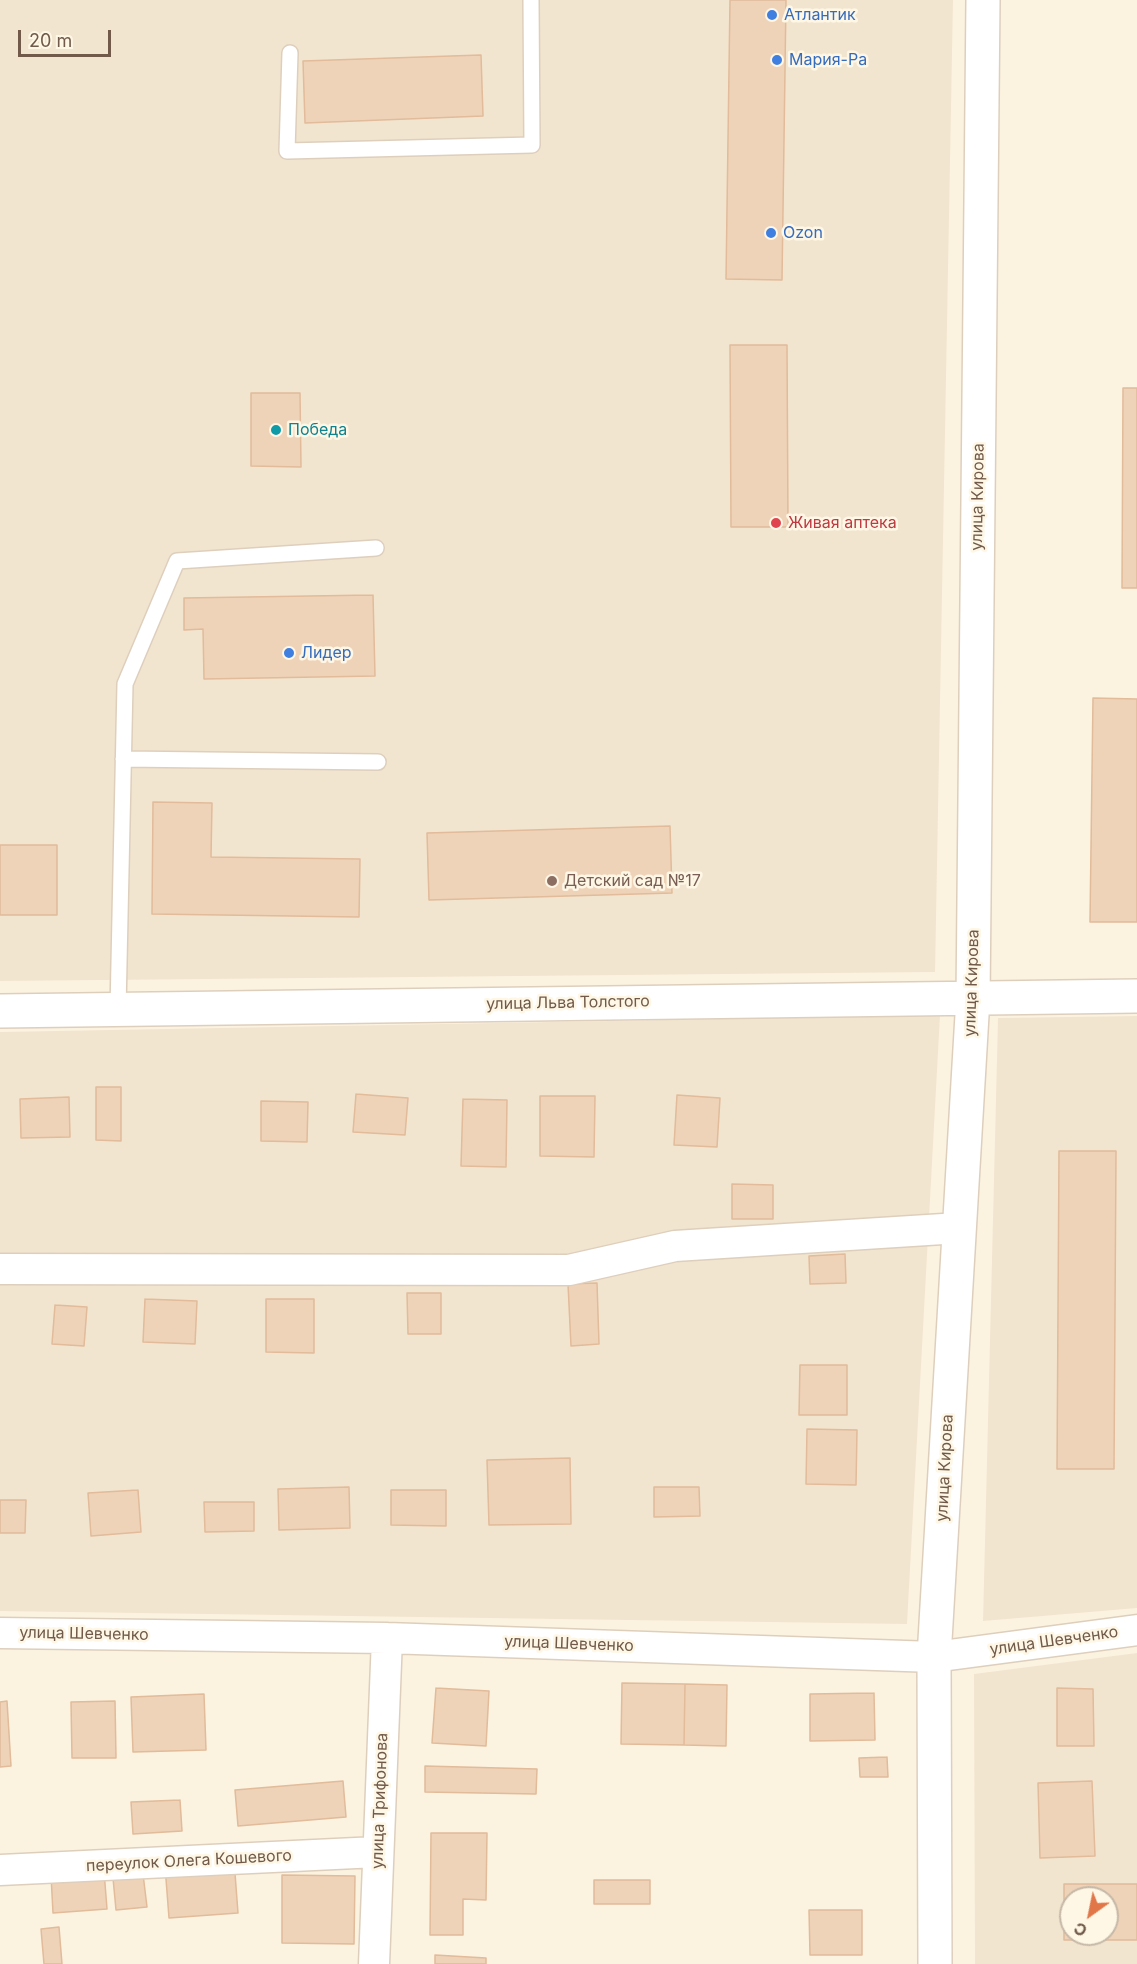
<!DOCTYPE html>
<html>
<head>
<meta charset="utf-8">
<style>
	body { margin:0 }
	#map { position:relative; width:1137px; height:1964px; overflow:hidden; background:#fbf3e0; font-family:Inter,sans-serif }
	canvas { display:block }
	.north { position:absolute; left:1059px; top:1886px; width:60px; height:60px; box-sizing:border-box; background:#fef7e6; border:2px solid #c6b8a7; border-radius:50%; rotate:213deg; font-size:16px; font-weight:700; line-height:24px; text-align:center; color:#715a49 }
	.north::after { content:''; display:block; margin:auto; width:21px; height:27px; background:#e17749; clip-path:polygon(50% 0,100% 100%,50% 72%,0 100%) }
	.scale { position:absolute; left:18px; top:30px; width:93px; height:27px; box-sizing:border-box; border:3px solid #715a49; border-top:0; padding-left:8px; font-size:18px; line-height:21px; white-space:nowrap; color:#715a49; -webkit-text-stroke:4px #fef7e6; paint-order:stroke }
</style>
</head>
<body>
<div id="map">
<canvas width="1137" height="1964"></canvas>
<div class="north">С</div>
<div class="scale">20 m</div>
</div>
<script>
const ctx = document.querySelector('canvas').getContext('2d');
ctx.lineJoin = 'round';
function fillPath(path, color) {
  ctx.fillStyle = color;
  ctx.fill(path, 'evenodd');
}
function toPath(rows) {
  const path = new Path2D();
  for (const r of rows) {
    path.moveTo(r[0], r[1]);
    for (let i = 2; i < r.length; i += 2) path.lineTo(r[i], r[i + 1]);
  }
  return path;
}
function trace(path, color, width, dash) {
  ctx.strokeStyle = color;
  ctx.lineWidth = width;
  ctx.lineCap = dash ? 'butt' : 'round';
  ctx.setLineDash(dash || []);
  ctx.stroke(path);
}
function label(font, color, halo, rows, align = 'center') {
  ctx.font = font + ' Inter,sans-serif';
  ctx.lineWidth = 5;
  ctx.setLineDash([]);
  ctx.textBaseline = 'middle';
  ctx.strokeStyle = halo;
  ctx.fillStyle = color;
  for (const [text, x, y, turn = 0] of rows) {
    ctx.save();
    ctx.translate(x, y);
    ctx.rotate((+turn || 0) * Math.PI / 180);
    ctx.textAlign = isNaN(turn) ? turn : align;
    if (halo) ctx.strokeText(text, 0, 0);
    ctx.fillText(text, 0, 0);
    ctx.restore();
  }
}
fillPath(toPath([
	[0,0,953,0,935,972,0,981],
	[940,1015,907,1624,0,1611,0,1032],
	[1137,1016,1137,1608,983,1621,998,1018],
	[1137,1653,1137,1964,975,1964,974,1674],
	[1071,1898,1107,1898,1107,1934,1071,1934]
]), '#f2e5cf');
const building = toPath([
	[730,0,786,0,782,280,726,279,730,0],
	[481,55,483,116,305,123,303,61,481,55],
	[730,345,787,345,788,527,731,527,730,345],
	[1123,388,1137,388,1137,588,1122,588,1123,388],
	[251,393,300,393,301,467,251,466,251,393],
	[373,595,375,676,204,679,203,629,184,630,184,598,373,595],
	[1093,698,1137,699,1137,922,1090,922,1093,698],
	[153,802,212,803,211,857,360,859,359,917,152,914,153,802],
	[670,826,672,893,429,900,427,833,670,826],
	[0,845,57,845,57,915,0,915,0,845],
	[96,1087,121,1087,121,1141,96,1140,96,1087],
	[356,1094,408,1098,405,1135,353,1132,356,1094],
	[677,1095,720,1098,717,1147,674,1145,677,1095],
	[540,1096,595,1096,594,1157,540,1156,540,1096],
	[69,1097,70,1137,21,1138,20,1099,69,1097],
	[463,1099,507,1100,506,1167,461,1166,463,1099],
	[261,1101,308,1102,307,1142,261,1141,261,1101],
	[1059,1151,1116,1151,1114,1469,1057,1469,1059,1151],
	[732,1184,773,1185,773,1219,732,1219,732,1184],
	[845,1254,846,1283,810,1284,809,1256,845,1254],
	[597,1283,599,1344,571,1346,568,1284,597,1283],
	[407,1293,441,1293,441,1334,408,1334,407,1293],
	[145,1299,197,1301,195,1344,143,1342,145,1299],
	[266,1299,314,1299,314,1353,266,1352,266,1299],
	[55,1305,87,1307,84,1346,52,1344,55,1305],
	[800,1365,847,1365,847,1415,799,1415,800,1365],
	[807,1429,857,1430,856,1485,806,1484,807,1429],
	[570,1458,571,1524,489,1525,487,1460,570,1458],
	[349,1487,350,1528,279,1530,278,1489,349,1487],
	[654,1487,699,1487,700,1516,654,1517,654,1487],
	[138,1490,141,1532,91,1536,88,1493,138,1490],
	[391,1490,446,1490,446,1526,391,1525,391,1490],
	[0,1500,26,1500,25,1533,0,1533,0,1500],
	[204,1502,254,1502,254,1531,205,1532,204,1502],
	[622,1683,685,1684,684,1745,621,1744,622,1683],
	[685,1684,727,1685,726,1746,684,1745,685,1684],
	[436,1688,489,1691,486,1746,432,1743,436,1688],
	[1057,1688,1093,1689,1094,1746,1057,1746,1057,1688],
	[874,1693,875,1740,810,1741,810,1694,874,1693],
	[204,1694,206,1750,133,1752,131,1697,204,1694],
	[7,1701,11,1766,0,1767,0,1702,7,1701],
	[115,1701,116,1758,72,1758,71,1702,115,1701],
	[887,1757,888,1777,860,1777,859,1758,887,1757],
	[425,1766,537,1769,536,1794,425,1792,425,1766],
	[343,1781,346,1817,238,1826,235,1790,343,1781],
	[1092,1781,1095,1856,1040,1858,1038,1783,1092,1781],
	[180,1800,182,1831,133,1834,131,1802,180,1800],
	[431,1833,487,1833,486,1900,463,1899,463,1935,430,1935,431,1833],
	[234,1860,238,1913,169,1918,165,1866,234,1860],
	[104,1871,107,1909,53,1913,51,1875,104,1871],
	[143,1874,147,1907,116,1910,113,1878,143,1874],
	[282,1875,355,1876,354,1944,282,1943,282,1875],
	[594,1880,650,1880,650,1904,594,1904,594,1880],
	[1064,1884,1137,1884,1137,1940,1064,1940,1064,1884],
	[1071,1898,1107,1898,1107,1934,1071,1934,1071,1898],
	[809,1910,862,1910,862,1955,810,1955,809,1910],
	[59,1927,62,1964,44,1964,41,1929,59,1927],
	[435,1955,486,1958,486,1964,435,1964,435,1955]
]);
fillPath(building, '#efd3b9');
trace(building, '#e1bb9a', 1.5);
const service = toPath([
	[290,53,287,151,532,145,531,0],
	[123,759,378,762],
	[118,1009,125,684,177,561,376,548]
]);
const minor = toPath([
	[0,1269,569,1270,675,1246,959,1228],
	[0,1633,387,1638,934,1657,1137,1630],
	[0,1870,377,1852],
	[374,1964,387,1638]
]);
const tertiary = toPath([
	[0,1011,1137,996],
	[935,1964,934,1657,973,998,983,0]
]);
trace(service, '#decfbd', 18);
trace(minor, '#decfbd', 33);
trace(tertiary, '#decfbd', 36);
trace(service, '#fff', 15);
trace(minor, '#fff', 30);
trace(tertiary, '#fff', 33);
for (const [x, y, r, color] of [
	[772,15,6,"#3f7fe0"],
	[777,60,6,"#3f7fe0"],
	[771,233,6,"#3f7fe0"],
	[276,430,6,"#0f9aa8"],
	[776,523,6,"#e0444e"],
	[289,653,6,"#3f7fe0"],
	[552,881,6,"#8d6e63"]
]) {
  const dot = new Path2D();
  dot.arc(x, y, r, 0, 2 * Math.PI);
  ctx.fillStyle = color;
  ctx.fill(dot);
  trace(dot, '#fef7e6', 2);
}
label('16px', '#366cbe', '#fef7e6', [
	["Атлантик",784,15],
	["Мария-Ра",789,60],
	["Ozon",783,233],
	["Лидер",301,653]
], 'left');
label('16px', '#0d838f', '#fef7e6', [
	["Победа",288,430]
], 'left');
label('16px', '#715a49', '#fef7e6', [
	["улица Кирова",978,497,-89],
	["улица Кирова",972,983,-88],
	["улица Льва Толстого",568,1003,-1],
	["улица Кирова",945,1468,-87],
	["улица Шевченко",84,1634,1],
	["улица Шевченко",1054,1641,-8],
	["улица Шевченко",569,1644,2],
	["улица Трифонова",380,1801,-88],
	["переулок Олега Кошевого",189,1861,-3]
]);
label('16px', '#be3a42', '#fef7e6', [
	["Живая аптека",788,523]
], 'left');
label('16px', '#785e54', '#fef7e6', [
	["Детский сад №17",564,881]
], 'left');
</script>
</body>
</html>
